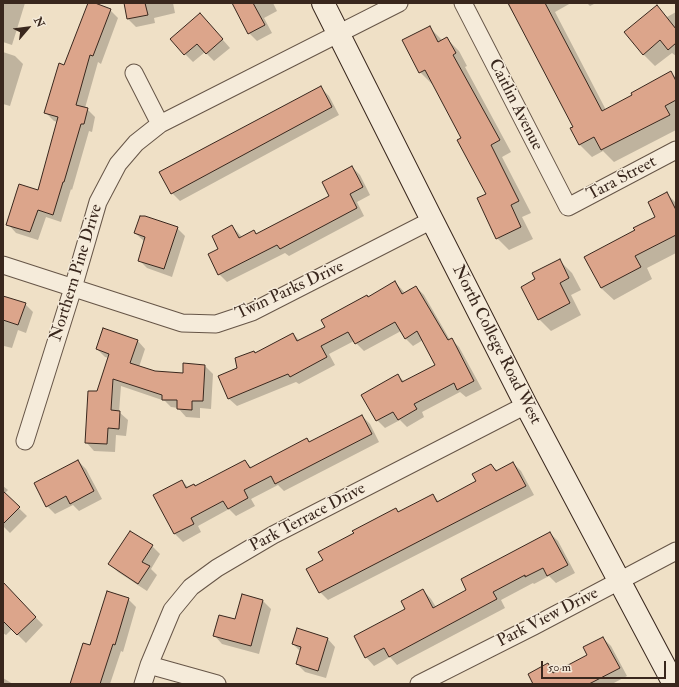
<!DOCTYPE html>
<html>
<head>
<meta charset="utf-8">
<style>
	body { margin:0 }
	#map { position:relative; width:679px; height:687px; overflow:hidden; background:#efe0c6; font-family:"IM FELL Double Pica",serif }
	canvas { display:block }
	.frame { position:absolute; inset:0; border:4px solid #39271d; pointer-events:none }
	.north { position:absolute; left:8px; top:8px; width:40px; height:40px; -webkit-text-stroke:3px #f5ebda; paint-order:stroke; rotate:62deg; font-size:11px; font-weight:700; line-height:16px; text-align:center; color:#39271d }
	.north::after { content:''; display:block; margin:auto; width:14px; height:18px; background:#39271d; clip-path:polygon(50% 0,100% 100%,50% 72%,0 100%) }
	.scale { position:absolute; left:541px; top:661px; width:125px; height:18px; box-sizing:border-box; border:2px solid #39271d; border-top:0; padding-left:5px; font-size:12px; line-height:14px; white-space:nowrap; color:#39271d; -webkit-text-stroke:3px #f5ebda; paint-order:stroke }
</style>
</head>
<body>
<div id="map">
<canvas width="679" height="687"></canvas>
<div class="frame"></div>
<div class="north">N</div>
<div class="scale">50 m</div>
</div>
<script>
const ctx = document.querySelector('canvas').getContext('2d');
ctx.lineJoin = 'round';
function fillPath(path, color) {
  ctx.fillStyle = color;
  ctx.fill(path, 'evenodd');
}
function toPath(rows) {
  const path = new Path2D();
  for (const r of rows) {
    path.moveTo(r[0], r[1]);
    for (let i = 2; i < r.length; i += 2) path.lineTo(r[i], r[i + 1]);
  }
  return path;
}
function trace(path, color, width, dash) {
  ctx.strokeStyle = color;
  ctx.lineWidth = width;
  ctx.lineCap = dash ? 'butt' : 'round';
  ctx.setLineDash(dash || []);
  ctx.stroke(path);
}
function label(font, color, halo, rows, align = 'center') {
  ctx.font = font + ' "IM FELL Double Pica",serif';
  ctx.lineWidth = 3;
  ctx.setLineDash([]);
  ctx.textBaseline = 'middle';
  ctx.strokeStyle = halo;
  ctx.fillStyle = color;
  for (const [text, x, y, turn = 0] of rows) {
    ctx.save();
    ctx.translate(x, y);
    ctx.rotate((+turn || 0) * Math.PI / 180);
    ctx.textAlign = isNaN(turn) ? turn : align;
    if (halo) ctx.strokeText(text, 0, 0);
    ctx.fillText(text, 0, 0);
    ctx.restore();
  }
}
fillPath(toPath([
	[3,3,25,3,12,45,3,42],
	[89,3,110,10,118,18,101,64,98,62,85,108,87,109,95,117,92,132,89,131,72,190,71,189,61,222,46,217,38,240,16,233,8,224,39,192,58,122,54,121,46,113],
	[125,3,173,3,175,13,154,18,155,23,136,27,128,19],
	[233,3,273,3,277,11,264,18,272,33,257,41,249,33],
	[507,3,571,3,555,12,606,110,671,73,676,78,676,130,614,162,603,151,592,157,580,145,571,129,574,127,518,19,514,15],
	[587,3,596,3,590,6],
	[657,6,667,17,676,12,676,56,672,53,655,66,643,54],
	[208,23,230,48,214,61,205,52,193,62,185,54],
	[429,27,443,41,447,39,459,51,467,66,465,67,511,152,502,157,531,213,522,217,533,239,509,250,497,238,487,195,462,138,433,84,432,84,420,72],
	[3,52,15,56,23,64,10,106,3,104],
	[321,88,329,96,339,115,180,201,172,193],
	[352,167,360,175,370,195,357,202,364,216,289,256,285,253,227,282,219,274,209,255,220,249,232,226,242,237,254,231,258,235,331,196],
	[667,194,676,203,676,253,647,268,652,279,614,300,601,288,636,231,656,217],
	[177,228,185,236,172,277,147,268,139,260,145,242,135,233],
	[559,260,572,273,581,290,571,295,581,315,551,331,539,319,537,280],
	[395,282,405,293,416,287,424,295,450,340,451,339,459,347,482,389,466,397,460,392,422,412,424,417,407,427,400,420,385,428,377,420,398,376,405,382,436,365,423,340,413,346,405,338,401,331,364,351,354,341,329,354,335,365,299,384,296,382,237,406,228,398,238,369,256,354,293,334,300,341,326,327,368,298],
	[3,297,25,304,33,312,26,333,18,330,12,348,4,346,3,349],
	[137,340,145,349,139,367,154,372,184,374,205,366,213,374,211,409,200,408,200,418,186,417,178,408,171,407,165,401,121,386,119,412,128,420,126,436,116,435,115,452,94,451,86,442,98,392,109,358,105,357,97,349],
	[362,416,370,424,379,442,284,491,278,485,251,499,255,506,236,516,229,509,198,526,201,532,183,542,175,534,155,495,182,481,189,488,196,487,245,461,252,468,306,439,310,443],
	[78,461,86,469,102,499,79,511,73,505,55,514,47,506],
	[513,463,521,471,534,495,328,600,320,592,324,561,355,534,396,509,399,513,433,495,439,502,477,482,491,465,498,471],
	[3,486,8,490,4,494,27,516,10,533,3,526],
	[131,532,152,546,160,554,151,569,157,575,147,591,118,572,110,564],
	[550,533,558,541,575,573,556,583,549,576,534,584,533,583,501,600,505,608,397,665,390,657,374,666,366,657,355,636,406,609,423,590,431,599,436,607,468,590],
	[8,589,43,625,26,643,12,629,6,635,3,633,3,593],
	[242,595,263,601,271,609,259,654,222,644,214,635,235,621],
	[128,599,136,607,123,652,121,651,110,684,71,684],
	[327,638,335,647,326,678,305,672,297,664,301,652,293,644],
	[603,638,611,646,627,676,612,684,530,684,533,683,548,665,556,673,589,656],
	[3,678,13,684,3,684]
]), '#0003');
const building = toPath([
	[88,3,95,3,111,9,93,56,90,55,76,105,88,108,84,124,81,124,64,182,63,182,53,215,38,210,30,232,6,225,19,184,38,190,58,117,44,113,59,63,64,65,88,3],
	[124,3,145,3,148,15,127,19,124,3],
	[232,3,253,3,265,25,248,34,232,3],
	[508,3,545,3,602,111,632,95,631,93,671,71,676,81,676,100,665,106,670,115,601,150,594,137,579,145,570,128,573,127,508,3],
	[657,5,676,29,676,43,668,50,660,40,643,55,624,32,657,5],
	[200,13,223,39,206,54,197,44,184,55,170,39,200,13],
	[430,26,438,42,447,37,456,53,453,55,500,140,491,145,519,201,511,205,521,227,496,239,477,198,486,194,457,140,461,138,425,70,419,73,402,40,430,26],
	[321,86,332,107,171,194,159,172,321,86],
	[352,166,363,187,350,194,357,208,280,249,277,245,218,275,208,254,218,249,212,236,232,225,239,238,254,230,256,234,329,196,322,182,352,166],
	[667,192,676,210,676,235,635,256,641,267,601,288,584,257,635,230,633,228,655,217,648,202,667,192],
	[140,216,145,216,178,227,164,269,138,261,145,237,134,233,140,216],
	[560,259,569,278,560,283,570,303,538,320,521,287,535,279,532,273,560,259],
	[395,281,402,294,416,286,448,340,452,338,474,381,457,390,454,383,414,404,417,409,398,420,393,412,376,421,361,395,398,374,402,382,435,365,417,331,405,339,395,322,355,344,348,332,321,346,327,357,290,377,288,374,228,399,218,376,237,368,235,358,254,351,255,353,293,333,297,341,325,327,321,320,367,295,368,297,395,281],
	[3,296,26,303,18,325,3,320,3,296],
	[103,328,138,340,130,363,155,371,183,373,183,363,205,365,203,401,192,401,192,410,177,409,177,400,162,400,162,395,113,379,111,410,120,411,119,429,108,428,107,444,85,443,88,391,97,391,109,354,96,349,103,328],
	[362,415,372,434,275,484,271,476,244,490,248,498,228,509,223,501,191,518,194,524,174,534,153,495,182,480,186,488,194,484,195,486,245,460,250,468,307,438,309,442,362,415],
	[78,460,94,491,70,504,66,496,46,507,34,483,78,460],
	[513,462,526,486,319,593,306,569,323,560,318,552,354,533,352,531,396,508,398,512,433,494,437,502,476,481,472,474,491,464,496,471,513,462],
	[3,491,20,507,3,524,3,491],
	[130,531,153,545,142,562,150,566,138,584,108,564,130,531],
	[550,532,568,565,547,576,543,568,525,577,525,575,493,592,497,599,389,657,384,648,365,658,354,636,405,609,401,601,423,589,433,608,466,590,461,579,550,532],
	[3,582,36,617,17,635,3,621,3,582],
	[107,591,129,598,115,645,113,644,100,684,70,684,83,643,90,645,107,591],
	[242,594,263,600,251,646,213,636,219,615,235,619,242,594],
	[297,628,328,638,318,671,296,664,301,647,292,644,297,628],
	[603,637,620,668,589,684,533,684,528,674,548,663,553,673,587,655,583,647,603,637]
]);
fillPath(building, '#dca58b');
trace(building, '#39271d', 1);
const street = toPath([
	[463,3,568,207,676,150],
	[134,73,160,124],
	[3,265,182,323,216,324,252,312,432,220],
	[25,441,73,288,98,202,118,164,136,143,160,124,399,3],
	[149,665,217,684],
	[143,684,149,665,172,610,191,587,217,568,273,535,526,405],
	[419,684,534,626,676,551]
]);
const secondary = toPath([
	[323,3,432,220,526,405,674,684]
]);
trace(street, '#665547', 19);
trace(secondary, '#39271d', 24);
trace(street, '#f5ebda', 17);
trace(secondary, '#f5ebda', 22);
label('17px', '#39271d', '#f5ebda', [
	["Caitlin Avenue",515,105,63],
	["Tara Street",622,179,-28],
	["Northern Pine Drive",77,273,-73],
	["Twin Parks Drive",290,291,-25],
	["North College Road West",496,345,63],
	["Park Terrace Drive",308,518,-28],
	["Park View Drive",548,618,-27]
]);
</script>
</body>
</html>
